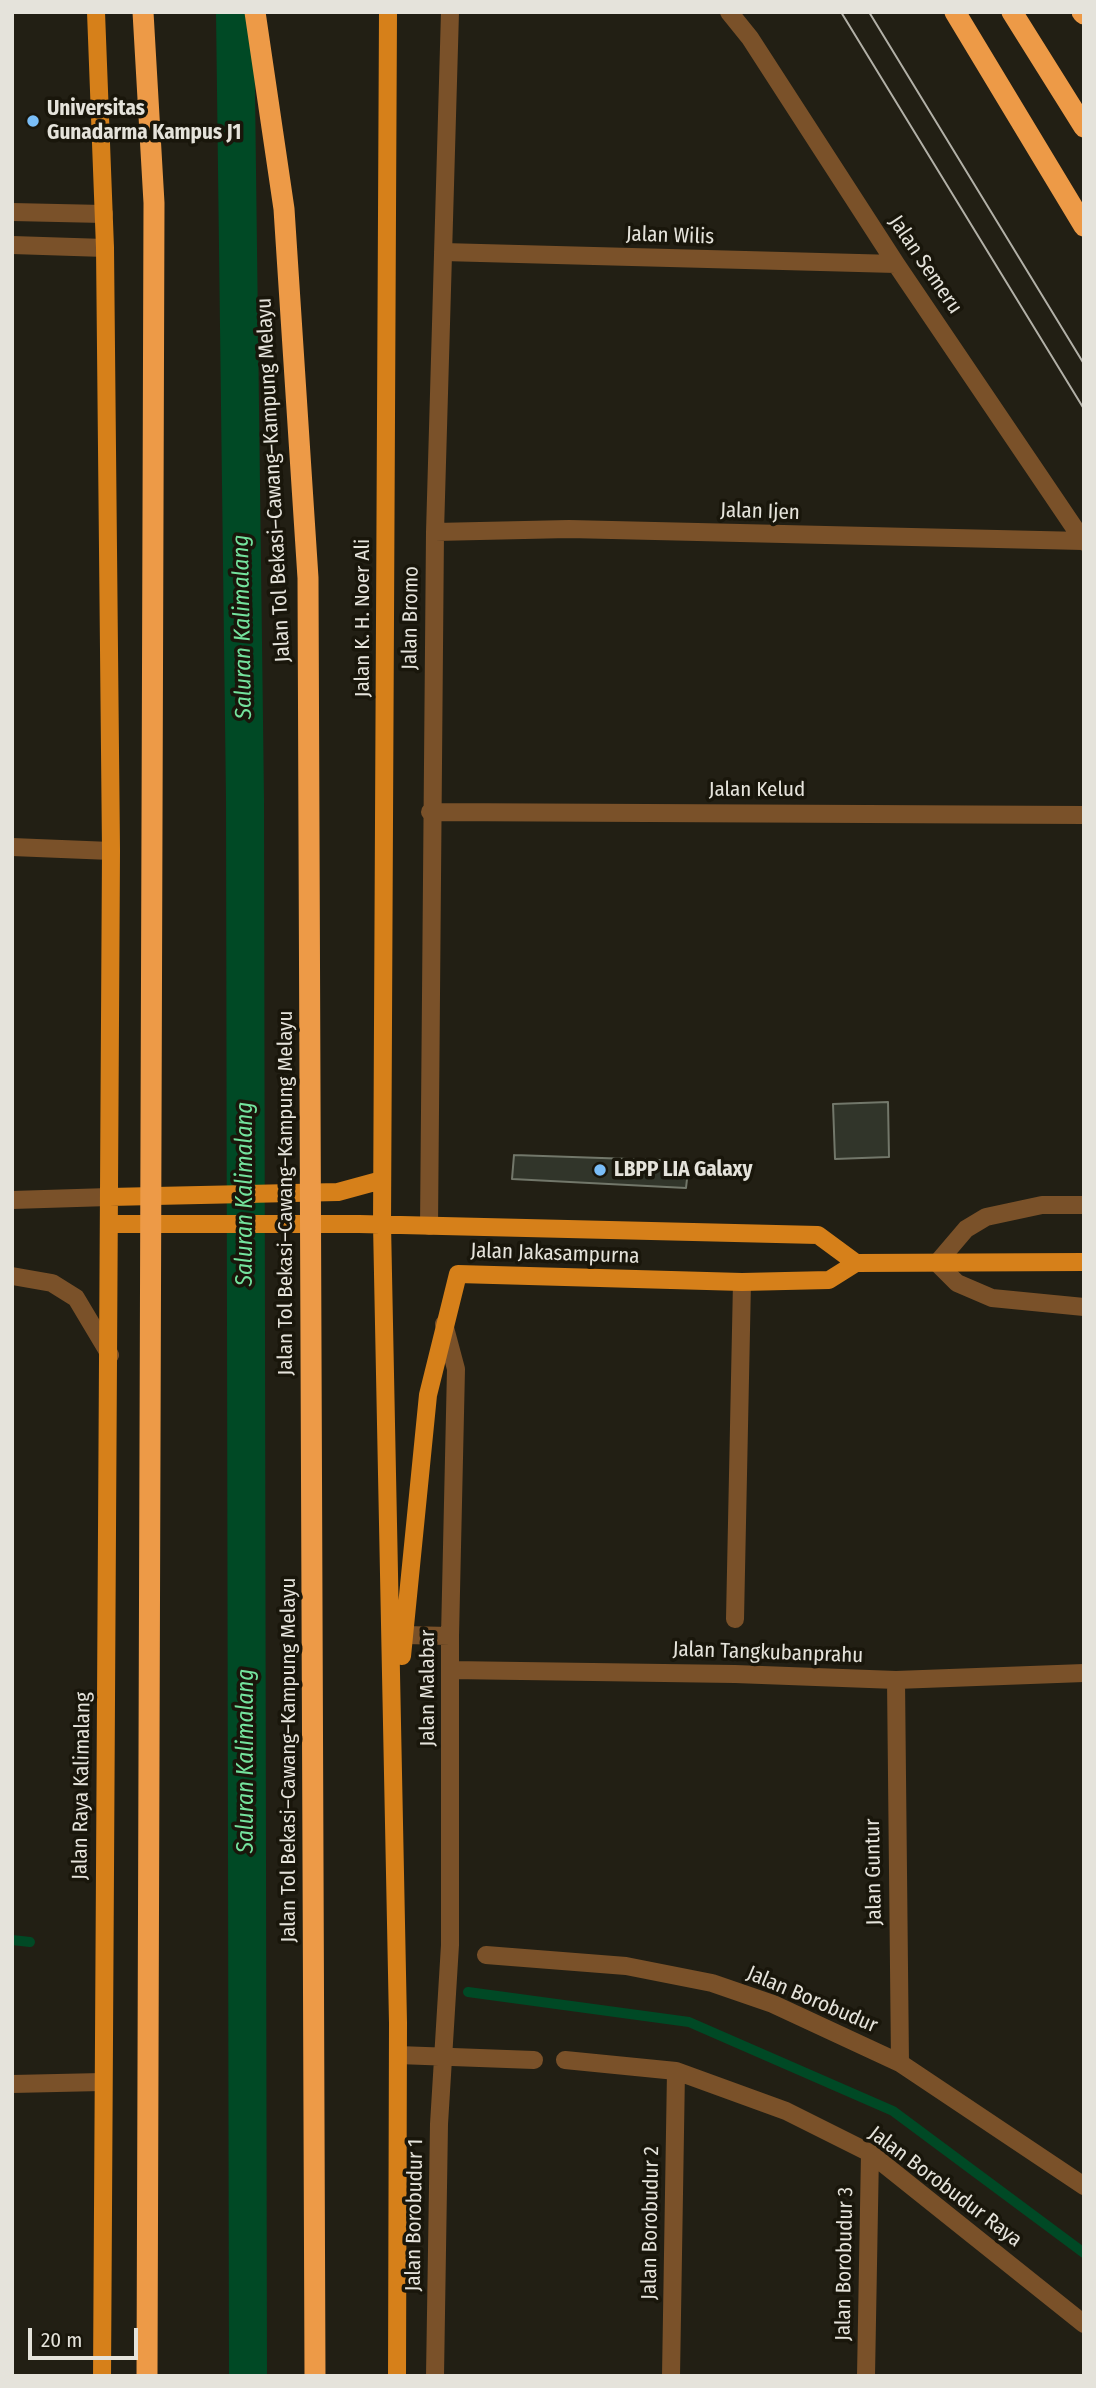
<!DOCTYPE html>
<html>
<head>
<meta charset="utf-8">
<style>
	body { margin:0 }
	#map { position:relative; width:1096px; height:2388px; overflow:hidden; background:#221f14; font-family:"Fira Sans Condensed",sans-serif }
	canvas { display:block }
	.frame { position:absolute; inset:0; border:14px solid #e5e3db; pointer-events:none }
	.scale { position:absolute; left:28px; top:2328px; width:110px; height:32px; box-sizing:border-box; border:4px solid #e5e3db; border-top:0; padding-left:9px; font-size:21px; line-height:24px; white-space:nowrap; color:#e5e3db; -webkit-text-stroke:5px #19160b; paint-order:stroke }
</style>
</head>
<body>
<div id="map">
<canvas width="1096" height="2388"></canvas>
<div class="frame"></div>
<div class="scale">20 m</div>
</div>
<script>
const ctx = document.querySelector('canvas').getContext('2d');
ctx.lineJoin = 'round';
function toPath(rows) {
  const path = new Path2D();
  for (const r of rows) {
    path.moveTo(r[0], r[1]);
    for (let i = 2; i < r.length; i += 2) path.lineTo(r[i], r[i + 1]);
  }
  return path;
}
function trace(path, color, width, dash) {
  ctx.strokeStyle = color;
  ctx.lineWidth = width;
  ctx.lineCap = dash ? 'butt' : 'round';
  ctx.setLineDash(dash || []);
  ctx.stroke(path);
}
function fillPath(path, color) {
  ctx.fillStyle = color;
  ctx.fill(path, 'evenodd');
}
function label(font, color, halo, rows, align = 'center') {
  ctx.font = font + ' "Fira Sans Condensed",sans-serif';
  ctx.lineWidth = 7;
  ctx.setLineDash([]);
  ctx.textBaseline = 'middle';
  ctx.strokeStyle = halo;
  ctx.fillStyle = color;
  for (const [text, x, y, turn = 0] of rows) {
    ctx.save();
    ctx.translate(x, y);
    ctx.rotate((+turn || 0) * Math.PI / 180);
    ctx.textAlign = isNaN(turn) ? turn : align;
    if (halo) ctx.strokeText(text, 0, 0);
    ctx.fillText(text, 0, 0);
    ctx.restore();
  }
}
trace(toPath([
	[12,1940,30,1942],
	[468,1992,689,2022,893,2111,1084,2253]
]), '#004925', 10);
trace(toPath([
	[235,12,245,799,248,2376]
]), '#004925', 38);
const building = toPath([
	[888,1102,889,1157,835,1159,833,1104,888,1102],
	[514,1155,689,1161,686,1188,512,1179,514,1155]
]);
fillPath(building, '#31352a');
trace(building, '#72776a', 2);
trace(toPath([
	[729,12,750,38,896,264,1084,542],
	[12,212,104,214],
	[12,245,105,248],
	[443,252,896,264],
	[435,532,569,529,1083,541],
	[430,812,1084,815],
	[12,847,111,851],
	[12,1200,109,1197],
	[1084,1205,1042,1205,986,1217,966,1229,937,1263,957,1283,992,1298,1084,1307],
	[429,1226,435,532,450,12],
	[12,1276,52,1283,76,1298,110,1355],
	[735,1619,742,1282],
	[404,1635,450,1636],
	[450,1670,735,1674,896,1680,1084,1673],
	[896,1680,900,2063],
	[486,1955,626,1966,712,1983,773,2004,900,2063,1084,2186],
	[398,2055,534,2060],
	[565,2060,676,2071,786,2111,870,2153,1084,2324],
	[12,2084,102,2082],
	[435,2376,439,2124,450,1945,450,1636,456,1369,444,1324],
	[671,2376,676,2071],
	[866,2376,870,2153]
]), '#7a5129', 18);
trace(toPath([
	[96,12,105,248,111,851,102,2376],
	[388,12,382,1224,398,2023,397,2376],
	[109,1197,338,1192,382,1180],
	[110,1224,359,1224,818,1235,856,1263],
	[402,1656,428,1395,458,1274,742,1282,829,1280,856,1263,1084,1262]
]), '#d6801a', 18);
trace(toPath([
	[955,12,1084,226],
	[1012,12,1084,127],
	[1082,12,1084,14]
]), '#ed9a47', 21);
trace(toPath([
	[841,12,1084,409],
	[869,12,1084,364]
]), '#b2b0a7', 2);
trace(toPath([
	[143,12,154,203,147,2376],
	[255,12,284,209,308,578,315,2376]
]), '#ed9a47', 21);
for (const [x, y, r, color] of [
	[33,121,7,"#7abef8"],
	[600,1170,7,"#7abef8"]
]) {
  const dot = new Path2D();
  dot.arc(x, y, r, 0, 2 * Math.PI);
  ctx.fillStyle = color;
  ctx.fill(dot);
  trace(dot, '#19160b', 2.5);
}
label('bold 21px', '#e5e3db', '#19160b', [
	["Universitas",47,109],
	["Gunadarma Kampus J1",47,133],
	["LBPP LIA Galaxy",614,1170]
], 'left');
label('21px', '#e5e3db', '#19160b', [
	["Jalan Wilis",670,236,2],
	["Jalan Semeru",925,265,56],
	["Jalan Tol Bekasi–Cawang–Kampung Melayu",274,480,-93],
	["Jalan Ijen",760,512,2],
	["Jalan K. H. Noer Ali",363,618,-90],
	["Jalan Bromo",411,618,-89],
	["Jalan Kelud",757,790],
	["Jalan Tol Bekasi–Cawang–Kampung Melayu",286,1193,-90],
	["Jalan Jakasampurna",555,1254,2],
	["Jalan Tangkubanprahu",768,1653,2],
	["Jalan Malabar",428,1688,-90],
	["Jalan Tol Bekasi–Cawang–Kampung Melayu",289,1760,-90],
	["Jalan Raya Kalimalang",82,1786,-89],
	["Jalan Guntur",874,1872,-91],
	["Jalan Borobudur",812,2000,23],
	["Jalan Borobudur Raya",945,2187,37],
	["Jalan Borobudur 1",415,2215,-89],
	["Jalan Borobudur 2",651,2223,-89],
	["Jalan Borobudur 3",845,2264,-89]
]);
label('italic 23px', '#74e39d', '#19160b', [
	["Saluran Kalimalang",243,627,-91],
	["Saluran Kalimalang",246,1194,-90],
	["Saluran Kalimalang",247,1761,-90]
]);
</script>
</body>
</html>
